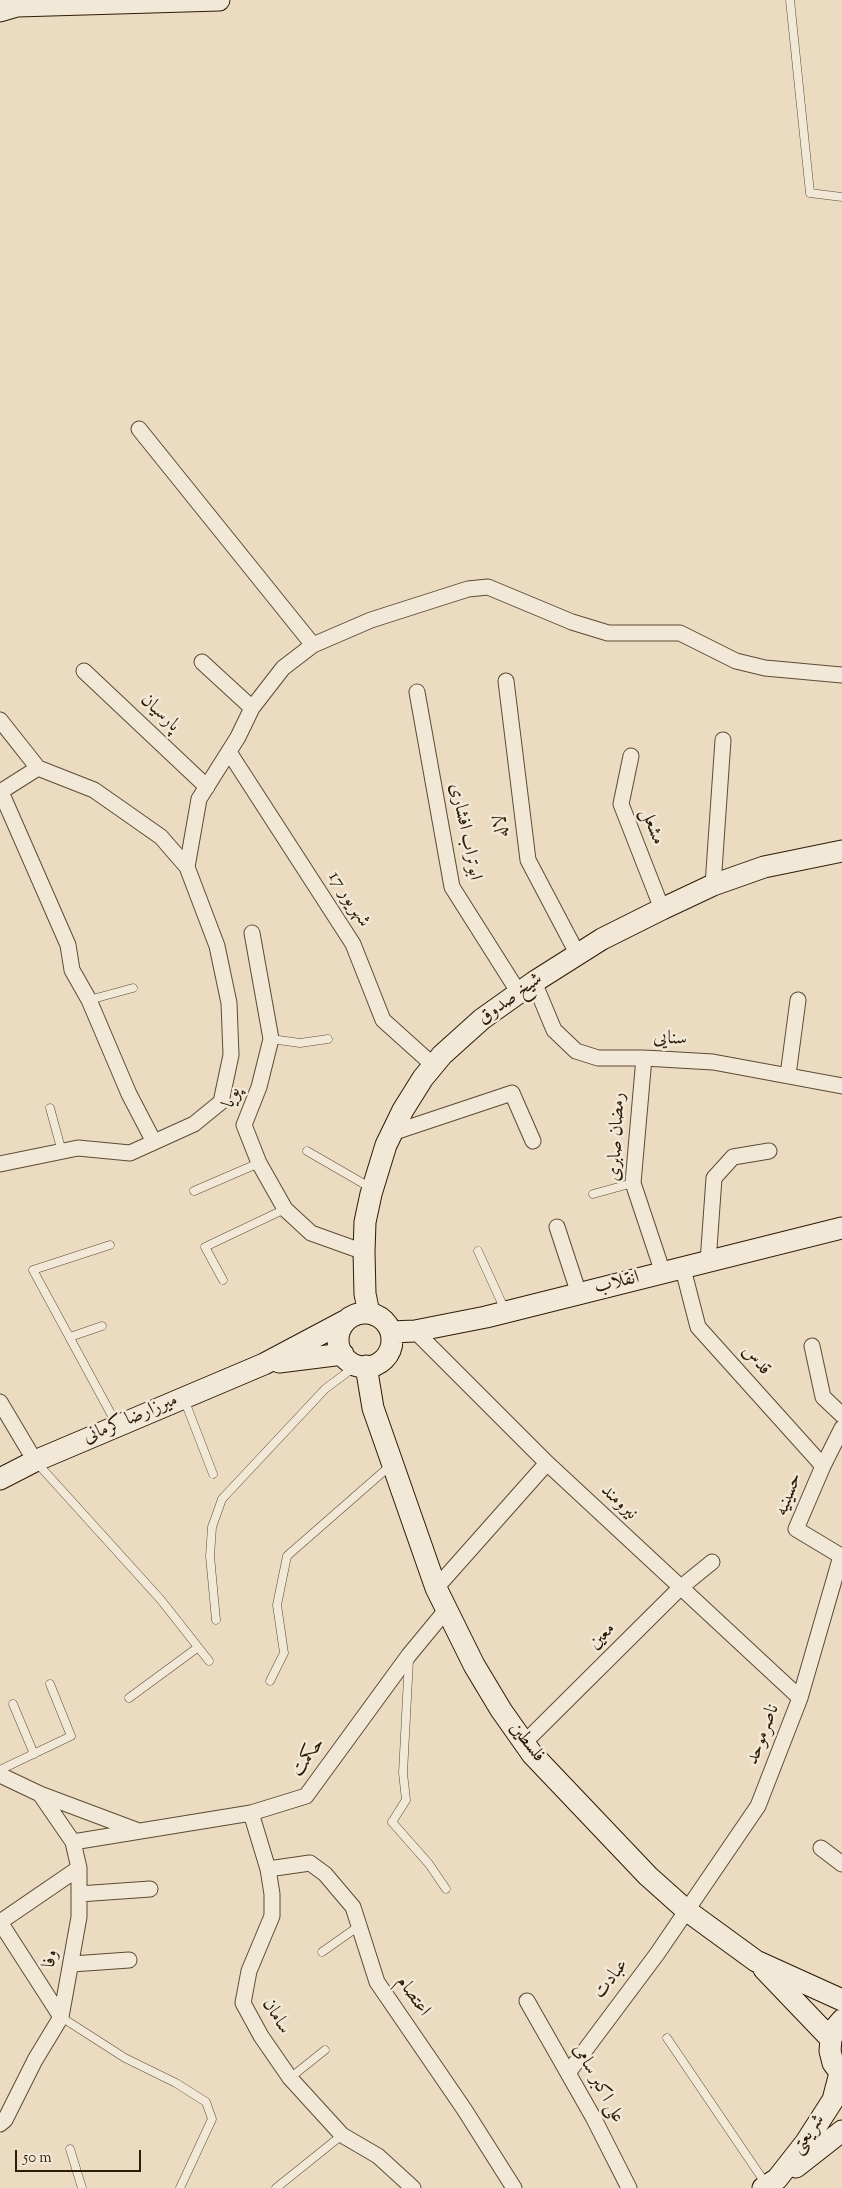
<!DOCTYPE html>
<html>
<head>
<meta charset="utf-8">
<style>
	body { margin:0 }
	#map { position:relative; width:842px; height:2188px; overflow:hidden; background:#eadbc1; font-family:"Sorts Mill Goudy",serif }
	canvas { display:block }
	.scale { position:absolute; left:15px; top:2150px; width:126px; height:22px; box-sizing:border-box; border:2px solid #2e1b04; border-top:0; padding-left:6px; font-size:15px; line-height:18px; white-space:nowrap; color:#2e1b04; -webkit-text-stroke:4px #f1e8d7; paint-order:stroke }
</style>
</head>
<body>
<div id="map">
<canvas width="842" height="2188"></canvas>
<div class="scale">50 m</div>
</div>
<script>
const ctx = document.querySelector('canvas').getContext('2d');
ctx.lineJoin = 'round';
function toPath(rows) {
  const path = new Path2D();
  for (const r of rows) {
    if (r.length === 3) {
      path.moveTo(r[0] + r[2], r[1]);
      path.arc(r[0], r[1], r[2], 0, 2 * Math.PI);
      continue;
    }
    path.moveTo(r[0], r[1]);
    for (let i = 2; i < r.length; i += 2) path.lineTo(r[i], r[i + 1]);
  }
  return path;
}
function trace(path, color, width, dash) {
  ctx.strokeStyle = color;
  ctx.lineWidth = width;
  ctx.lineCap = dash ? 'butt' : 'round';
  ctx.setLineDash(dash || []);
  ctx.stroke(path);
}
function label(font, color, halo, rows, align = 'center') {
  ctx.font = font + ' "Sorts Mill Goudy",Amiri,serif';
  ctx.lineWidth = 5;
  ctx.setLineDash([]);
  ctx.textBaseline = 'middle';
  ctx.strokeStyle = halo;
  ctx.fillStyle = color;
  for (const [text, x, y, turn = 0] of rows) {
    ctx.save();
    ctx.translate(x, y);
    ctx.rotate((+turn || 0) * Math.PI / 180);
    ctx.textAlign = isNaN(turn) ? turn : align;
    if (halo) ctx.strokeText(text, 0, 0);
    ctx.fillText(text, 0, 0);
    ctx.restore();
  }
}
const lane = toPath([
	[790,0,810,193,842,197],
	[89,1000,133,988],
	[271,1039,300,1043,328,1039],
	[50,1108,62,1152],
	[307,1151,371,1188],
	[194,1191,259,1163],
	[593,1194,633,1183],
	[110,1245,33,1270,117,1425],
	[478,1251,505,1310],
	[223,1280,205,1247,285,1209],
	[70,1337,102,1326],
	[184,1399,213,1474],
	[37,1463,161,1600,209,1661],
	[216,1620,210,1556,212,1527,222,1499,325,1389,357,1365],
	[409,1659,403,1773,406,1800,392,1822,429,1864,446,1889],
	[270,1681,284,1653,277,1605,287,1556,391,1465],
	[129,1698,197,1648],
	[13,1704,34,1754],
	[0,1770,71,1736,50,1684],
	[322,1952,359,1926],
	[61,2017,125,2058,176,2083,206,2102,212,2119,180,2188],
	[667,2038,766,2184],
	[290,2078,325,2050],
	[70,2149,82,2188],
	[276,2188,342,2135]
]);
const street = toPath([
	[139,429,313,645],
	[202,662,252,708],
	[84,671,207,787],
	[506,681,528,860,578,955],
	[417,692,452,887,519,993],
	[0,720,38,768],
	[229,752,353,944,383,1020,433,1065],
	[631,756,621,804,662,909],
	[0,792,38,768,94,790,161,837,187,867],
	[1,792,68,945,72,970,89,1000,129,1094,154,1142],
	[713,885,723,740],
	[252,933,271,1039,259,1087,244,1125,259,1163,285,1209,311,1233,364,1252],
	[534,982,554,1030,576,1051,598,1058,644,1058,713,1062,842,1086],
	[644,1058,633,1183,663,1273],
	[788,1075,798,1000],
	[392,1133,512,1093,533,1141],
	[0,1164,78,1148,130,1153,194,1124,221,1102,231,1055,229,1003,217,946,187,867,199,799,238,737,252,708,283,668,313,645,371,620,468,589,488,587,572,622,608,633,680,633,736,661,765,668,842,675],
	[557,1227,579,1294],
	[708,1262,714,1178,733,1157,769,1151],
	[683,1269,698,1327,823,1466],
	[415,1331,547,1463,800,1698],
	[812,1346,823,1397,842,1415],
	[0,1402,35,1461],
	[436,1588,547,1463],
	[524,1743,680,1588,712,1562],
	[0,1775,40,1794,136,1830],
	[251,1813,268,1869,272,1894,272,1916,249,1971,243,2003,261,2036,290,2078,342,2135,378,2156,413,2188],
	[73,1842,251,1813,306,1796,409,1655,447,1609],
	[821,1848,842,1864],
	[268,1869,310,1863,325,1874,353,1907,377,1982,464,2109,514,2188],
	[79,1894,150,1889],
	[72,1964,129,1960],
	[527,2001,593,2117,629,2188],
	[61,2017,0,1922,79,1868],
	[568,2073,657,1954,758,1806,800,1698,841,1556,796,1529,823,1466,842,1428],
	[0,2124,5,2120,35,2060,61,2017,79,1917,79,1868,73,1842,40,1794]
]);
const secondary = toPath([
	[0,11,17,6,219,0],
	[369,1313,365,1294,364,1252,365,1222,371,1194,386,1145,403,1110,423,1078,442,1055,482,1019,534,982,602,939,662,909,713,885,764,867,842,851],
	[365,1340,27],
	[391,1332,415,1331,486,1317,842,1228],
	[279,1362,343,1354],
	[366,1366,373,1408,436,1588,474,1665,501,1710,532,1754,648,1876,686,1910,756,1961,842,2000],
	[0,1479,35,1461,264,1364,345,1321],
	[764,1969,831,2039],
	[842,2020,836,2027,831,2039,830,2051,833,2063,842,2075],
	[796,2167,842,2131],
	[763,2188,777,2179,806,2142,833,2100,840,2073]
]);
trace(lane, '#5d4b33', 9);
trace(street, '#5d4b33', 17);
trace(secondary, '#2e1b04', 23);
trace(lane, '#f1e8d7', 8);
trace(street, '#f1e8d7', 15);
trace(secondary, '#f1e8d7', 21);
label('19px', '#2e1b04', '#f1e8d7', [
	["پارسیان",159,714,43],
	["لاله",503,826,-97],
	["مشعل",651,827,69],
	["ابوتراب افشاری",464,832,78],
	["17 شهریور",348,900,57],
	["شیخ صدوق",511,1000,-36],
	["سنایی",670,1040,3],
	["پویا",233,1098,-68],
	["رمضان صابری",618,1137,-87],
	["انقلاب",617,1284,-14],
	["قدس",755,1361,48],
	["میرزارضا کرمانی",131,1420,-23],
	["حسینیه",790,1495,-69],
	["نیرومند",618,1503,43],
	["معین",603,1637,-45],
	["ناصرموحد",764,1735,-69],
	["فلسطین",526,1743,52],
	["حکمت",309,1758,-54],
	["وفا",52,1959,-81],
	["عبادت",612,1980,-53],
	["اعتصام",412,1997,54],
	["سامان",275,2017,59],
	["علی اکبر سامی",597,2084,61],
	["شریعتی",809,2135,-55]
]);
</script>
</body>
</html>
